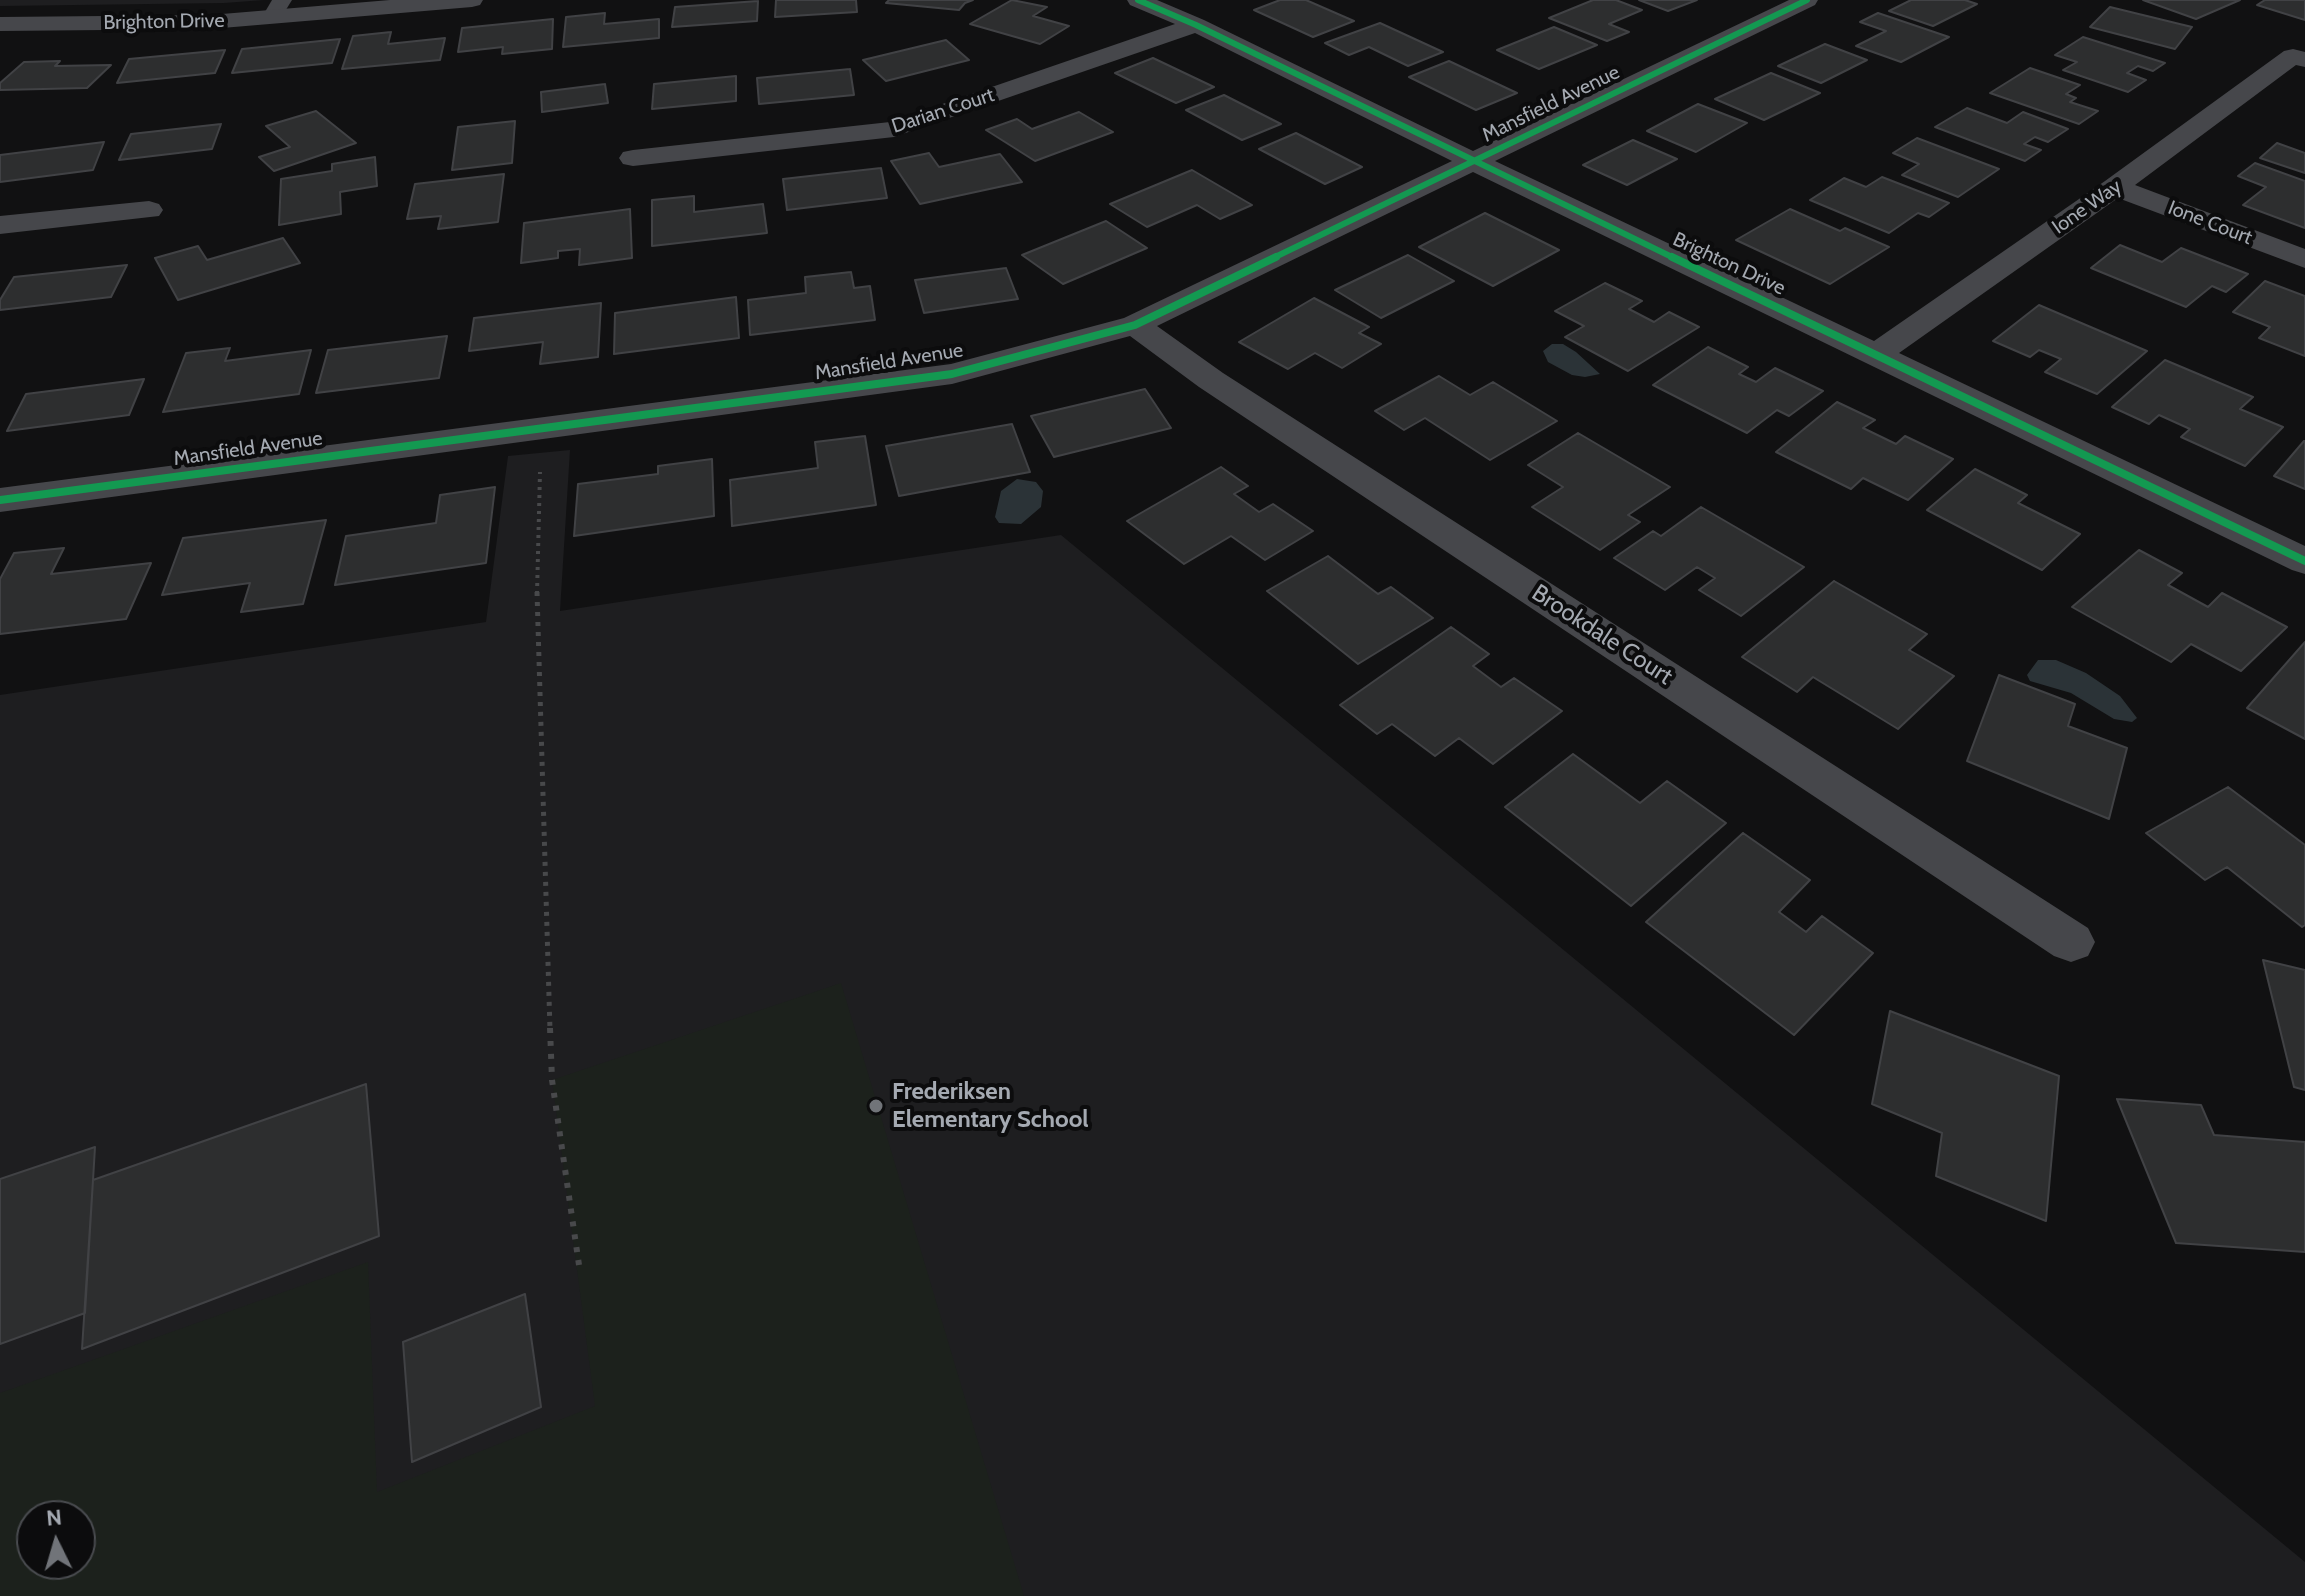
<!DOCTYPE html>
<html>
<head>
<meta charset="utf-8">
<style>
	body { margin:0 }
	#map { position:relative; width:2305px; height:1596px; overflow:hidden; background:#111112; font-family:Cabin,sans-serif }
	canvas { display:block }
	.north { position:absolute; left:16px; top:1500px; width:80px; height:80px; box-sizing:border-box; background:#0c0c0d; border:2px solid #494b4f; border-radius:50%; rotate:355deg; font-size:22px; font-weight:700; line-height:32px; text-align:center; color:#a4a9b1 }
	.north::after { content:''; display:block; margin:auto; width:28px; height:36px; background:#717479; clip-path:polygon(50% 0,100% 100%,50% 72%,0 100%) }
</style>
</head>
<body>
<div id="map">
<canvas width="2305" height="1596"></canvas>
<div class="north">N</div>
</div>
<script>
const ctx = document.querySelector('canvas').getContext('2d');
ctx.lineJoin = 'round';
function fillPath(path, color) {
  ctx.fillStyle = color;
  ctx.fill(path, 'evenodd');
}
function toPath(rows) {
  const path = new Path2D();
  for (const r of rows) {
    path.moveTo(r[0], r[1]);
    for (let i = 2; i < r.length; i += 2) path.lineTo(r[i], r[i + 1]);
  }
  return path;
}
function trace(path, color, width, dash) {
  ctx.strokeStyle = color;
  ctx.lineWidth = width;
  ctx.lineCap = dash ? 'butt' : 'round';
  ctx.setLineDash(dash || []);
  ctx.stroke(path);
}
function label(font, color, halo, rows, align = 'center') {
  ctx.font = font + ' Cabin,sans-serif';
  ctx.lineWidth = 8;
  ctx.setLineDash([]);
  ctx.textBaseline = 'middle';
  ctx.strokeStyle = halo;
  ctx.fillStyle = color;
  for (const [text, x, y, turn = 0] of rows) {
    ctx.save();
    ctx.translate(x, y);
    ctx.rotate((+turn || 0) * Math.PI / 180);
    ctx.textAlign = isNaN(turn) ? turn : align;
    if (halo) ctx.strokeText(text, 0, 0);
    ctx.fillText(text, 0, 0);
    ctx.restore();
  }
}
fillPath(toPath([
	[0,0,264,0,224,3,0,6],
	[570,450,560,611,1061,535,2305,1562,2305,1596,0,1596,0,695,486,622,508,456],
	[32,1516,80,1516,80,1564,32,1564]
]), '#1e1e20');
fillPath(toPath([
	[841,983,1024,1596,0,1596,0,1393,368,1262,377,1492,595,1406,552,1080],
	[32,1516,80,1516,80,1564,32,1564]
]), '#1c211c');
fillPath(toPath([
	[1552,344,1563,344,1576,352,1600,374,1585,377,1572,375,1548,362,1543,351],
	[1017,479,1036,482,1043,491,1041,507,1021,524,999,523,995,517,1001,491],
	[2038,660,2056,660,2086,673,2120,696,2137,718,2132,722,2114,719,2071,693,2030,681,2027,675]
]), '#2b3337');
const building = toPath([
	[776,0,856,0,857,12,775,17,776,0],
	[889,0,973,0,965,3,959,10,886,3,889,0],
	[1012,0,1047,7,1033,16,1069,26,1040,44,970,24,1012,0],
	[1280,0,1306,0,1354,21,1313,37,1254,10,1280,0],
	[1593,0,1616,0,1642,10,1609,24,1629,32,1607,41,1549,18,1593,0],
	[1639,0,1697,0,1668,11,1639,0],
	[1911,0,1965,0,1977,4,1933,26,1889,11,1911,0],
	[2143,0,2240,0,2196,19,2143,0],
	[2265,0,2305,0,2305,20,2257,5,2265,0],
	[758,1,757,21,672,27,675,7,758,1],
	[2110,7,2192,27,2175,49,2090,27,2110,7],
	[605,13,604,24,659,19,659,38,563,47,566,17,605,13],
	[1878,13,1949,37,1901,62,1856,46,1886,31,1860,22,1878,13],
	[553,19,552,49,502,54,503,47,458,52,462,28,553,19],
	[1380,23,1443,52,1408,66,1369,47,1349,55,1325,43,1380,23],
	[1554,27,1597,45,1539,69,1497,50,1554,27],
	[391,32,388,44,445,38,440,60,342,69,353,36,391,32],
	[2083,37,2165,63,2153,71,2138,66,2127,73,2146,80,2128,92,2063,70,2077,62,2055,55,2083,37],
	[340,39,332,63,232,73,242,49,340,39],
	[946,40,969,60,886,81,863,60,946,40],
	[1825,44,1867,60,1821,83,1778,66,1825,44],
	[225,50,215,73,117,83,129,59,225,50],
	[1153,58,1214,87,1176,103,1115,73,1153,58],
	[60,61,55,66,111,65,87,88,0,90,0,83,24,62,60,61],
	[1449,61,1517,93,1476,110,1409,77,1449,61],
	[2030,68,2080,85,2066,94,2076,98,2070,102,2098,111,2079,124,1990,93,2030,68],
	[850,69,854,95,759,104,757,78,850,69],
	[1771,73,1820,93,1764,120,1715,99,1771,73],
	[736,76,736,101,652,109,654,84,736,76],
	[605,84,608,103,542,112,541,92,605,84],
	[1224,95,1281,124,1242,140,1186,110,1224,95],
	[1698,104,1747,123,1696,152,1647,131,1698,104],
	[1967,108,2007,123,2023,112,2068,129,2048,142,2035,137,2024,144,2041,150,2025,161,1935,127,1967,108],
	[316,111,356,143,274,171,259,157,290,147,266,126,316,111],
	[1079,112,1113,132,1035,161,986,130,1017,119,1032,129,1079,112],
	[515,121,512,163,452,170,458,127,515,121],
	[221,124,212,149,119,160,131,134,221,124],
	[1296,133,1362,167,1325,184,1259,149,1296,133],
	[1917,138,1999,169,1958,197,1902,175,1919,164,1893,153,1917,138],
	[1633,140,1677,159,1627,185,1583,165,1633,140],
	[104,142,93,170,0,182,0,155,104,142],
	[2277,143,2305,153,2305,173,2260,158,2277,143],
	[929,153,939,167,1000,154,1022,182,920,204,891,161,929,153],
	[375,157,377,186,340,192,341,214,279,225,281,179,332,171,332,164,375,157],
	[2255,163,2305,181,2305,228,2243,205,2266,187,2238,176,2255,163],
	[881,168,887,198,787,210,783,179,881,168],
	[1192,170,1252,205,1220,219,1197,205,1147,227,1110,204,1192,170],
	[504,174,498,222,438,229,441,216,407,219,415,184,504,174],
	[1882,177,1949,203,1929,217,1918,213,1889,233,1810,200,1844,178,1866,187,1882,177],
	[694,196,694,212,763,204,767,233,652,246,652,200,694,196],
	[630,209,632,258,579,265,580,249,558,251,558,258,521,263,524,223,630,209],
	[1790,209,1840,231,1845,228,1889,247,1830,284,1736,240,1790,209],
	[1485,213,1559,250,1493,286,1419,247,1485,213],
	[1106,221,1147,248,1063,284,1022,255,1106,221],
	[283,238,300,263,178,300,155,258,198,246,207,260,283,238],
	[2120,245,2162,262,2181,248,2248,274,2226,292,2212,286,2186,307,2091,268,2120,245],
	[1408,255,1454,281,1381,318,1335,290,1408,255],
	[127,265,111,297,0,310,0,300,14,277,127,265],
	[1006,268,1018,299,924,313,915,280,1006,268],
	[851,272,854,288,870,286,875,320,750,335,748,300,806,293,805,277,851,272],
	[2265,281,2305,296,2305,356,2259,338,2270,327,2233,312,2265,281],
	[1605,283,1642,301,1629,309,1654,322,1669,312,1699,327,1628,371,1565,337,1584,326,1555,311,1605,283],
	[736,297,739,338,614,354,615,313,736,297],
	[1314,298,1369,327,1359,333,1381,344,1342,368,1315,353,1288,369,1239,342,1314,298],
	[601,303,598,357,540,364,543,342,469,351,474,318,601,303],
	[2039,305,2147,351,2097,394,2045,372,2061,359,2039,350,2030,357,1993,341,2039,305],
	[447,336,439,378,316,393,328,350,447,336],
	[1708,347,1748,367,1739,374,1756,382,1775,368,1823,391,1789,416,1777,410,1747,433,1653,385,1708,347],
	[230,348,225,361,311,350,299,394,163,412,186,353,230,348],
	[2165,360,2253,397,2240,409,2283,427,2245,466,2181,437,2190,429,2159,415,2149,424,2112,407,2165,360],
	[1439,376,1470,395,1493,382,1557,421,1490,460,1425,418,1404,430,1375,411,1439,376],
	[144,379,129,415,7,431,26,394,144,379],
	[1145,389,1171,428,1054,457,1031,416,1145,389],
	[1837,402,1875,420,1863,428,1896,444,1905,436,1953,459,1908,500,1863,478,1851,489,1776,452,1837,402],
	[1012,424,1030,472,899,496,886,446,1012,424],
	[1578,433,1670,487,1628,515,1640,522,1600,550,1532,507,1563,487,1528,465,1578,433],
	[865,436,876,505,732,526,730,480,818,468,815,442,865,436],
	[2304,441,2305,441,2305,489,2274,476,2304,441],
	[712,459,714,516,574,536,578,484,658,474,658,466,712,459],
	[1221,467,1248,486,1234,494,1259,512,1273,504,1313,531,1265,560,1231,536,1184,564,1127,521,1221,467],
	[1975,469,2027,495,2018,503,2080,534,2042,570,1927,510,1975,469],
	[495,487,486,563,335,585,346,536,436,523,440,495,495,487],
	[1701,507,1804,567,1741,616,1699,590,1715,578,1697,567,1665,590,1614,558,1653,531,1661,536,1701,507],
	[326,520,303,604,241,612,250,583,162,595,183,538,326,520],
	[64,548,51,574,151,563,126,619,0,634,0,579,14,553,64,548],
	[2139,550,2182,573,2168,585,2208,607,2222,593,2287,627,2241,671,2191,644,2171,662,2072,607,2139,550],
	[1328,556,1378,594,1391,587,1433,618,1358,664,1267,591,1328,556],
	[1834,581,1927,634,1909,650,1954,676,1898,729,1813,677,1797,692,1742,657,1834,581],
	[1451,627,1489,654,1473,666,1501,687,1514,678,1562,711,1493,764,1459,738,1435,756,1392,724,1377,734,1340,705,1451,627],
	[2305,642,2305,739,2247,708,2305,642],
	[1999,675,2075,704,2068,726,2127,748,2109,819,1967,761,1999,675],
	[1573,754,1640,803,1667,781,1726,823,1631,906,1505,807,1573,754],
	[2228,787,2305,845,2305,925,2302,927,2227,867,2205,880,2146,833,2228,787],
	[1743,833,1810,880,1779,912,1806,932,1822,916,1873,953,1794,1035,1646,922,1743,833],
	[2263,960,2305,970,2305,1090,2294,1087,2263,960],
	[1890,1011,2059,1076,2046,1221,1936,1176,1942,1133,1872,1104,1890,1011],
	[366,1084,379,1236,82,1349,93,1180,366,1084],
	[2117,1099,2201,1105,2214,1135,2305,1142,2305,1252,2176,1243,2117,1099],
	[95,1147,85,1313,0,1344,0,1179,95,1147],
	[525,1294,541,1407,412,1462,403,1342,525,1294]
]);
fillPath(building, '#2d2e2f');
trace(building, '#414245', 2);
trace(toPath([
	[537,594,540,472]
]), '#48494b', 4, [3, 5]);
trace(toPath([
	[537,592,550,1030]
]), '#48494b', 5, [4, 6]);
trace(toPath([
	[550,1028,552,1080,579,1265]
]), '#48494b', 6, [5, 8]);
fillPath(toPath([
	[272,0,292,0,279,21,272,23,262,17,272,0]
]), '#46474b');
fillPath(toPath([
	[390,0,483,0,480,5,472,7,210,29,0,31,0,17,210,15,390,0],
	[1127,0,1157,0,1204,20,1473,151,1789,0,1818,0,1815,5,1495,161,1874,341,2105,181,2284,51,2293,49,2305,52,2305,67,2296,65,2135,185,2305,249,2305,268,2118,198,1899,353,2305,546,2305,574,2292,570,1473,172,1157,326,1223,373,2088,928,2095,942,2088,956,2071,962,2054,956,1199,387,1130,336,952,384,0,512,0,488,951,364,1124,318,1452,161,1195,33,894,137,633,166,623,164,619,158,623,152,633,150,890,122,1175,24,1130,5,1127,0],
	[149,201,159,204,163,210,159,216,0,234,0,216,149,201]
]), '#46474b');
trace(toPath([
	[1138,0,1196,25,1676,259],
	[1271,259,1807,0]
]), '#139951', 6);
trace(toPath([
	[1672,257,2305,561],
	[0,500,952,374,1135,325,1276,257]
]), '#139951', 8);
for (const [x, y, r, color] of [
	[876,1106,8,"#717479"]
]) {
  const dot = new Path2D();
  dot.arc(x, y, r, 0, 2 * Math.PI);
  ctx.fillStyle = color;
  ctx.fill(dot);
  trace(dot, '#0c0c0d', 3);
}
label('20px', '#a4a9b1', '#0c0c0d', [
	["Brighton Drive",164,22,-1],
	["Mansfield Avenue",1551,104,-26],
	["Darian Court",943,111,-18],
	["Ione Way",2087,207,-35],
	["Ione Court",2210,223,21],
	["Brighton Drive",1729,264,25],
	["Mansfield Avenue",889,362,-9],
	["Mansfield Avenue",248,449,-8]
]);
label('24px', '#a4a9b1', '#0c0c0d', [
	["Brookdale Court",1602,635,33]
]);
label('bold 24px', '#a4a9b1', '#0c0c0d', [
	["Frederiksen",892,1092],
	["Elementary School",892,1120]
], 'left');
</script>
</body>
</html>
